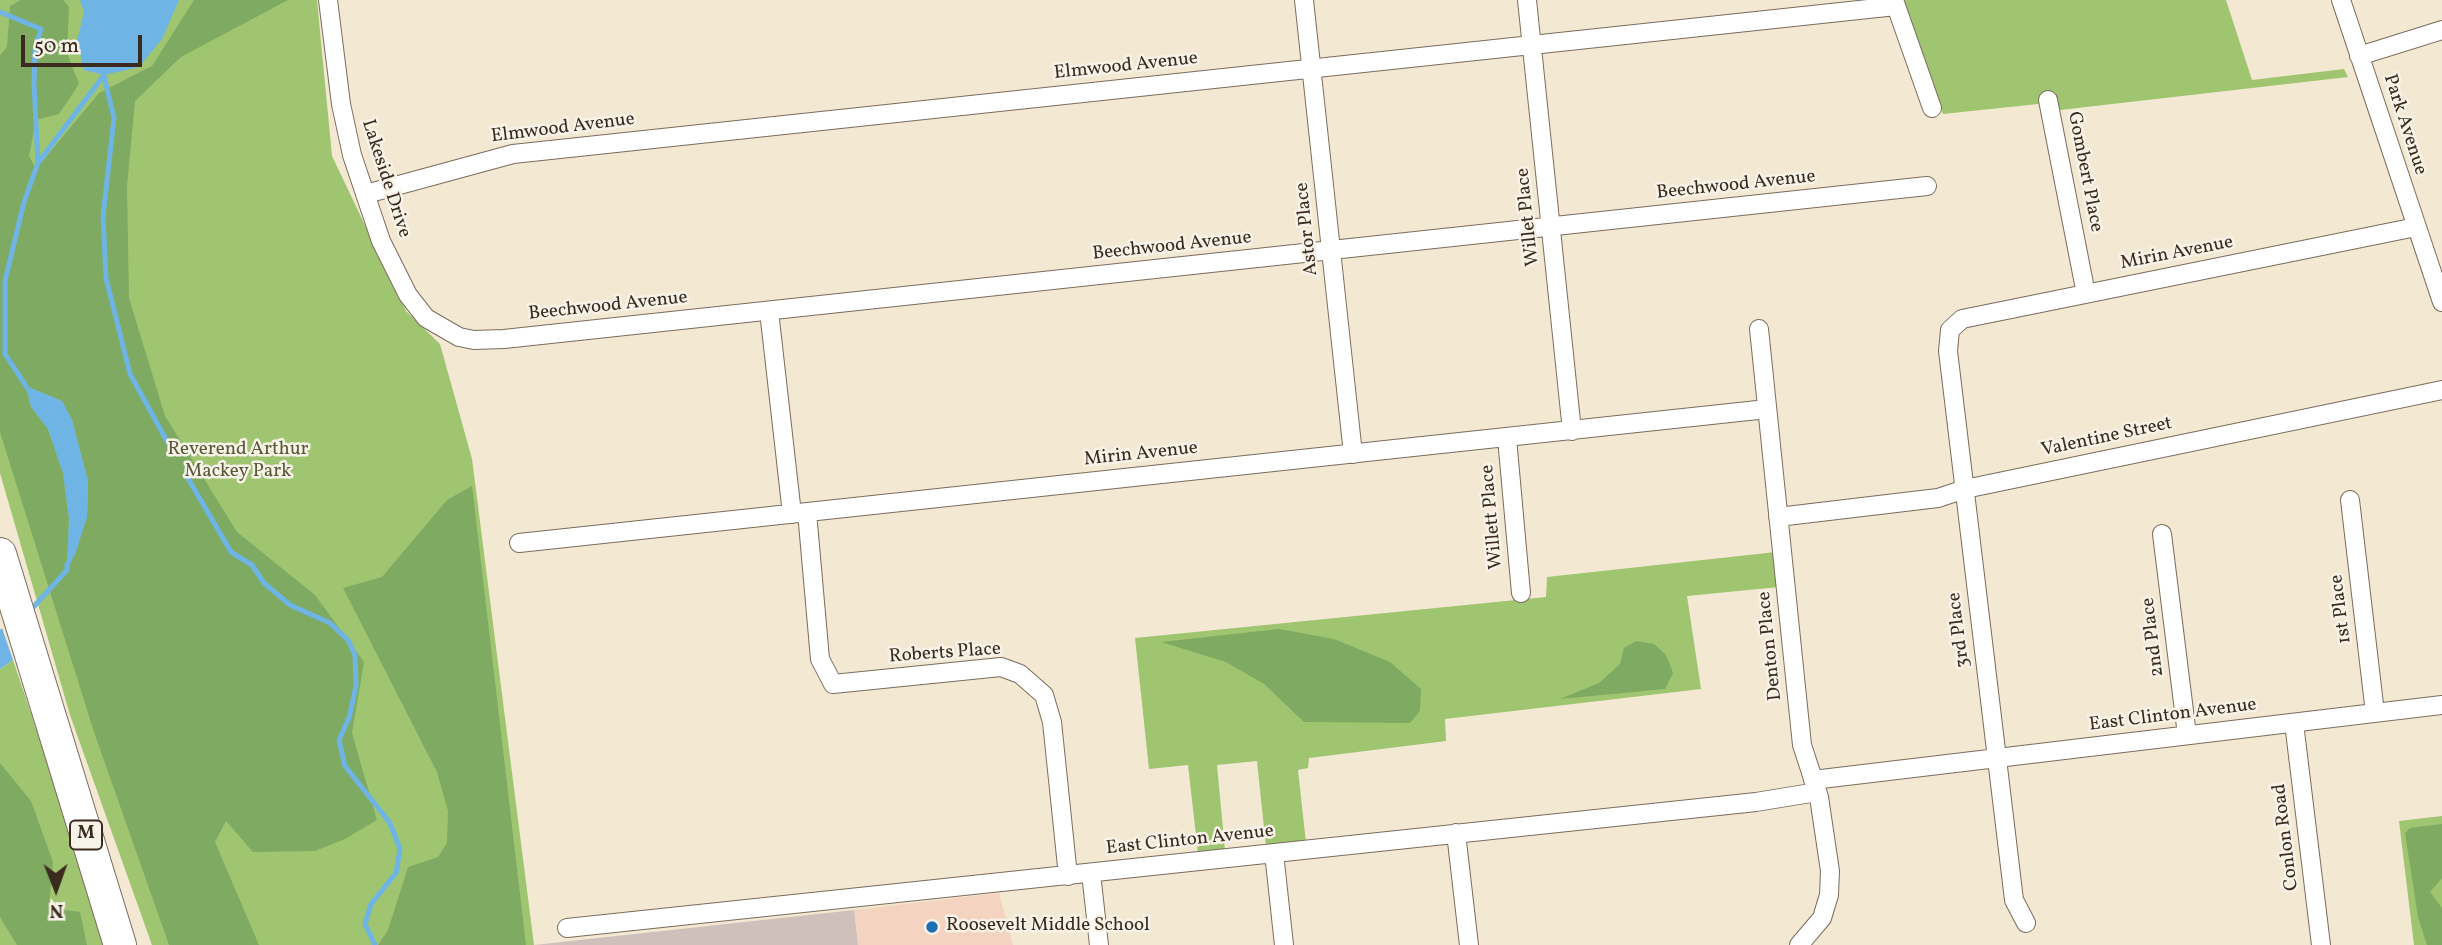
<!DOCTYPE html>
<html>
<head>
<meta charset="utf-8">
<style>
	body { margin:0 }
	#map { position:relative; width:2442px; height:945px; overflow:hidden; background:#f3e8d2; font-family:Vollkorn,serif }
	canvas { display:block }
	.north { position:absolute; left:21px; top:854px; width:70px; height:70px; -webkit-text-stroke:5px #f7f3e8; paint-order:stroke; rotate:179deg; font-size:19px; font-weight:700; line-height:28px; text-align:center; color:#3b2a1e }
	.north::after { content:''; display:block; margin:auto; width:24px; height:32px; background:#3b2a1e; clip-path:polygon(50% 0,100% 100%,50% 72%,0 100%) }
	.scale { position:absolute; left:21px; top:35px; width:121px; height:32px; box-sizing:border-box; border:4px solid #3b2a1e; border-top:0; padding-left:9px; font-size:21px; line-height:24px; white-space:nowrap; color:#3b2a1e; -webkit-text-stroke:5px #f7f3e8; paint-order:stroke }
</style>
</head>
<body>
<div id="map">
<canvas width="2442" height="945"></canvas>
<div class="north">N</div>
<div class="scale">50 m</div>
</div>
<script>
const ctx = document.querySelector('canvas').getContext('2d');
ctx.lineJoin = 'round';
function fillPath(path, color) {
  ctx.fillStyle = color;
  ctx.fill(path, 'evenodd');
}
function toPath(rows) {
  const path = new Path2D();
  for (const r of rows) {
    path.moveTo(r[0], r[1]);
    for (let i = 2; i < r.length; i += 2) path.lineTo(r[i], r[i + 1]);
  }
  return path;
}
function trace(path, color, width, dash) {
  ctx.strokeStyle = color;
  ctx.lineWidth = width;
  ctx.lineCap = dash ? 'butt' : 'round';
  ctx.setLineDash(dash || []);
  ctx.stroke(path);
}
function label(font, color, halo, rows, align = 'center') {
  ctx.font = font + ' Vollkorn,serif';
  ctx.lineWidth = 5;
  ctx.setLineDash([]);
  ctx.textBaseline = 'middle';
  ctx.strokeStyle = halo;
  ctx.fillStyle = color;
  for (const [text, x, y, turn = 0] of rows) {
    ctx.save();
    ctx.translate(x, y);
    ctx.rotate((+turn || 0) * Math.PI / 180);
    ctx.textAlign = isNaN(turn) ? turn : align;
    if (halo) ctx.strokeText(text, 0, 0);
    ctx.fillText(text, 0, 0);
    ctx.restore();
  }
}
fillPath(toPath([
	[999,893,1013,945,858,945,854,910]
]), '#f4d3c0');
fillPath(toPath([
	[854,910,858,945,534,945]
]), '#d0c0bc');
fillPath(toPath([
	[0,0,317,0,332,156,406,311,440,344,472,459,534,945,152,945,70,715,0,473],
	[1904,0,2226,0,2252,80,2344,69,2348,77,2060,110,2057,102,1943,114],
	[1776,552,1779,587,1687,596,1701,689,1445,719,1446,741,1309,758,1308,768,1298,770,1306,843,1266,847,1257,761,1217,765,1225,850,1198,853,1188,765,1149,769,1135,638,1546,597,1547,577],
	[13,660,109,945,0,945,0,669],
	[2442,816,2442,945,2414,945,2399,821]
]), '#9fc570');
fillPath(toPath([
	[21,0,63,0,69,7,67,53,79,84,59,114,36,120,29,156,36,169,99,93,152,66,194,0,288,0,181,57,135,101,127,186,129,298,165,416,237,532,315,595,364,662,352,733,377,820,345,839,315,851,253,852,226,821,215,842,259,945,169,945,94,732,0,432,0,55,7,47,10,6],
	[26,386,62,401,72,420,88,481,87,517,67,567,69,519,63,473,48,429,31,407],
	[472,486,526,945,378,945,388,930,408,867,438,857,447,843,448,811,437,772,343,588,382,577,447,500],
	[1279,629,1334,639,1390,662,1421,689,1420,711,1410,723,1304,722,1264,684,1226,662,1161,642],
	[1636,641,1654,644,1666,655,1673,673,1665,689,1560,699,1599,683,1620,664,1624,648],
	[0,763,31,801,53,862,49,908,80,912,87,945,17,945,0,917],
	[2442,824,2442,878,2430,892,2442,908,2442,945,2427,945,2418,917,2405,833,2410,828]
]), '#7faa62');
fillPath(toPath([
	[80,0,179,0,162,39,139,67,104,75,84,70,77,41,84,12],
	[26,386,62,401,72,420,88,481,87,517,76,552,67,570,69,519,63,473,48,429,31,407],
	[2,628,13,660,0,669,0,630]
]), '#6eb4e5');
trace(toPath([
	[0,12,41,29,35,50,34,84,38,163],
	[104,76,114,118,103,216,106,278,130,374,168,443],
	[28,389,5,354,5,281,24,202,38,163,104,75,105,69],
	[186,475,231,552,252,565,264,583,290,605,330,623,348,640,355,655,356,686,349,718,339,740,345,766,390,823,400,849,396,873,371,904,365,924,375,945],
	[28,613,67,570,67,564]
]), '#6eb4e5', 5);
const minor = toPath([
	[328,0,341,104,352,155,381,241,408,295,426,318,459,337,474,340,504,339,1927,186],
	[1304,0,1353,454],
	[1527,0,1572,431],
	[1894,0,1932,108],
	[2341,0,2442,302],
	[2359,56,2442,30],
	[2048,100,2086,294],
	[366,194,513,154,1896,6],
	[769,311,792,514],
	[1759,329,1802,745,1819,797,1830,871,1829,895,1822,918,1799,945],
	[1507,438,1521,593],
	[2350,500,2375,713],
	[807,512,820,659,833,684,1001,667,1020,674,1044,695,1052,722,1068,876],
	[1778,517,1938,498,1965,489,2442,390],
	[2162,534,2187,735],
	[519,543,1767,409],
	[2294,723,2321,945],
	[1813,780,2442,705],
	[1456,833,1469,945],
	[1274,853,1284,945],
	[1091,873,1099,945],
	[2026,923,2014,900,1948,351,1950,330,1962,319,2416,227],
	[567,928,1756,802,1817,792]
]);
const motorway = toPath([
	[0,554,120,945]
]);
trace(minor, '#7b6c5d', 20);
trace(motorway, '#7b6c5d', 34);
trace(minor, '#fff', 18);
trace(motorway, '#fff', 32);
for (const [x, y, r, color] of [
	[932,927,7,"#1f6fb2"]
]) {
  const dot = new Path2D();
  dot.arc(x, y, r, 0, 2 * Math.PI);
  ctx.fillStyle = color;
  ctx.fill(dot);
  trace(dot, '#f7f3e8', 2.5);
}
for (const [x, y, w] of [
	[86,835,32]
]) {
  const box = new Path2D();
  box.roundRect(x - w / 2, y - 14.5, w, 29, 5);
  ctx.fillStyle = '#f7f3e8';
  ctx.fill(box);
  trace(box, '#3b2a1e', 2);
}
label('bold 18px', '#3b2a1e', null, [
	["M",86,835]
]);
label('19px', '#3b2a1e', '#f7f3e8', [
	["Elmwood Avenue",1126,67,-6],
	["Park Avenue",2404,125,72],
	["Elmwood Avenue",563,129,-7],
	["Gombert Place",2084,172,79],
	["Lakeside Drive",385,179,72],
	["Beechwood Avenue",1736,186,-6],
	["Willet Place",1529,217,-96],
	["Astor Place",1308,229,-96],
	["Beechwood Avenue",1172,247,-6],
	["Mirin Avenue",2177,254,-11],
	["Beechwood Avenue",608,307,-6],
	["Valentine Street",2107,438,-12],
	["Mirin Avenue",1141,455,-6],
	["Willett Place",1493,517,-95],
	["1st Place",2342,609,-97],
	["3rd Place",1960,630,-97],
	["2nd Place",2154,637,-97],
	["Denton Place",1771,646,-96],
	["Roberts Place",945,654,-4],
	["East Clinton Avenue",2173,716,-7],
	["Conlon Road",2287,837,-97],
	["East Clinton Avenue",1190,841,-6]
]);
label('19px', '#595837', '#f7f3e8', [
	["Reverend Arthur",238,451],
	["Mackey Park",238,473]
]);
label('19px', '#3b2a1e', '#f7f3e8', [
	["Roosevelt Middle School",946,927]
], 'left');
</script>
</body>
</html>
